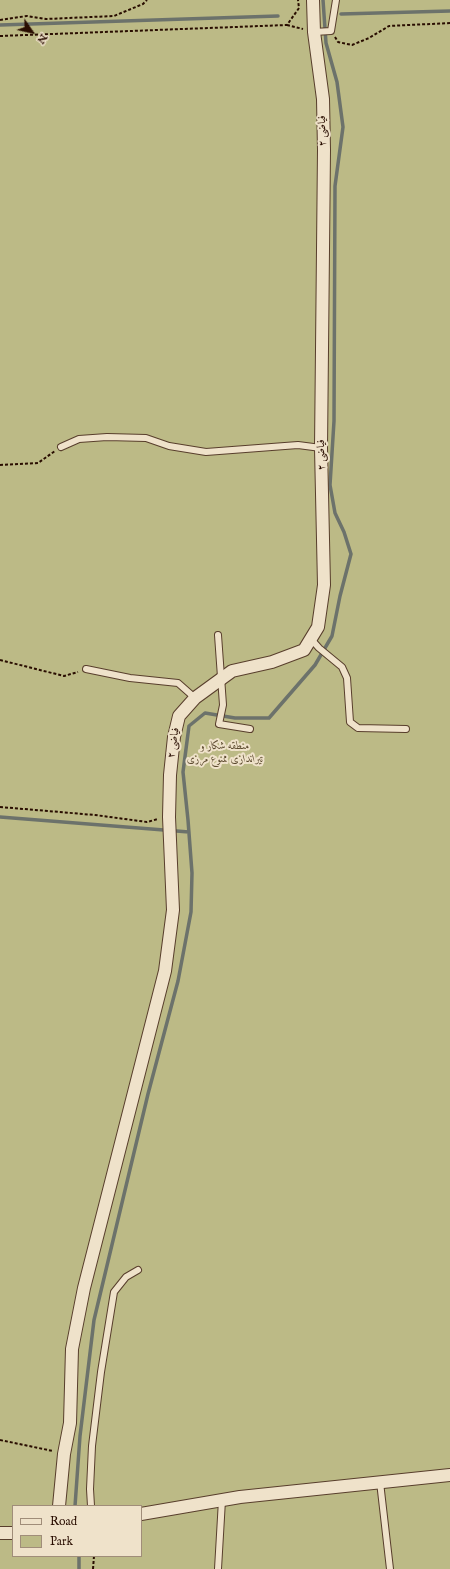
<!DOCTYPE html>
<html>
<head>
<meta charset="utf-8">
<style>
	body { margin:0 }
	#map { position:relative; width:450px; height:1569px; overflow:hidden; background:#e7d2ae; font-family:"IM FELL English",serif }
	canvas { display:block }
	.legend { position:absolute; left:12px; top:1505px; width:130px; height:52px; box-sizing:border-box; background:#efe2ca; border:1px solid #a08d79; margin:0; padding:5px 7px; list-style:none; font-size:12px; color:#290d00 }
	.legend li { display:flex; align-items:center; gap:8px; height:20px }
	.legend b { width:20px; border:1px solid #a08d79 }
	.north { position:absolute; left:12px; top:12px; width:40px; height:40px; -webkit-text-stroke:3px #efe2ca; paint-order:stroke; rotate:124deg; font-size:11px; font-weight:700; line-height:16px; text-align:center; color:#290d00 }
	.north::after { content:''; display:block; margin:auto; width:14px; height:18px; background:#290d00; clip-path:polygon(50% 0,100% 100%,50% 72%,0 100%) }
</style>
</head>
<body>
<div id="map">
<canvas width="450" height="1569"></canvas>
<ul class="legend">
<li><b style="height:5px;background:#efe2ca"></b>Road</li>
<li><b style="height:11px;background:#bcba86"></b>Park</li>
</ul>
<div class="north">N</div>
</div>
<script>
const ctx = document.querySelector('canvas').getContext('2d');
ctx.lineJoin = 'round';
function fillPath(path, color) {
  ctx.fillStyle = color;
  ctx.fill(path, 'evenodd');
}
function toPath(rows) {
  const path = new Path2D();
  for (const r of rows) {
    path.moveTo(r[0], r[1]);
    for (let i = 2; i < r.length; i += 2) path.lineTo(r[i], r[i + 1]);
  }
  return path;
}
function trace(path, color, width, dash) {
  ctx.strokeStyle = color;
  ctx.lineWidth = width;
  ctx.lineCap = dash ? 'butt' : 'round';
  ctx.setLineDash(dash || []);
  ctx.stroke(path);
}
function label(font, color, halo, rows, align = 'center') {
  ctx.font = font + ' "IM FELL English",Amiri,serif';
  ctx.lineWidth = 4;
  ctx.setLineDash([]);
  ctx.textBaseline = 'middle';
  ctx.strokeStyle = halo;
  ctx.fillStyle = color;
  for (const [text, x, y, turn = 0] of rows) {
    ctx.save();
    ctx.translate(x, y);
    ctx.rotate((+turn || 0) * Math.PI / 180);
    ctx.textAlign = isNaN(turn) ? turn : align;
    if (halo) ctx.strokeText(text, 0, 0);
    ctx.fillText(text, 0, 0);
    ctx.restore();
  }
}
fillPath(toPath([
	[0,0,450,0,450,1569,0,1569],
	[13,1506,141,1506,141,1556,13,1556]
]), '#bcba86');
trace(toPath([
	[341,14,450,11],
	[0,25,278,16],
	[0,817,189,832],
	[75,1506,80,1436,94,1320,148,1094,178,981,191,912,192,873,188,820,183,772,189,726,205,713,235,718,269,718,315,665,332,636,340,596,351,554,344,532,335,513,330,485,334,421,335,186,343,127,337,82,326,43,323,0],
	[79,1569,79,1556]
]), '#6c726b', 3.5);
const lane = toPath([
	[314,32,331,31,336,0],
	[61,447,79,439,107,437,146,438,169,446,206,452,298,445,321,448],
	[218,635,223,705,219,724,250,729],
	[311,639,319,648,342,667,347,678,350,722,358,728,406,729],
	[86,669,130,678,178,683,195,698],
	[380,1482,390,1569],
	[91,1506,90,1489,92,1446,101,1372,114,1292,126,1277,138,1270],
	[218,1569,222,1500]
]);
const street = toPath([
	[59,1506,64,1454,70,1423,72,1349,84,1288,165,971,173,910,169,817,170,775,174,737,179,716,195,698,232,671,272,662,304,650,318,627,324,585,321,448,324,150,323,99,314,32,313,0],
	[141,1514,240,1497,450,1475],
	[0,1533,13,1533]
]);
trace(lane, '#583e2c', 8);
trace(street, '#583e2c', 14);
trace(toPath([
	[0,20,27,16,46,19,114,16,143,4,147,0],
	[287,25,303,29],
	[0,36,287,25,299,8,298,0],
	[335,37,338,42,352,45,369,38,389,26,450,23],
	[0,465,38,463,55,451],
	[0,660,64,676,78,672],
	[0,807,95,815,147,822,158,819],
	[0,1440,53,1451],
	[93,1569,94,1556]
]), '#290d00', 2, [3, 2]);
trace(lane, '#efe2ca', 6);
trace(street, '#efe2ca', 12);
label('11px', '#290d00', '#efe2ca', [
	["فیاضی ۲",323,131,-91],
	["فیاضی ۲",322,455,-91],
	["فیاضی ۲",174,743,-81]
]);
label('italic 11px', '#5c4a2f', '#efe2ca', [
	["منطقه شکار و",225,747],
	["تیراندازی ممنوع مرزی",225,760]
]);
</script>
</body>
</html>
